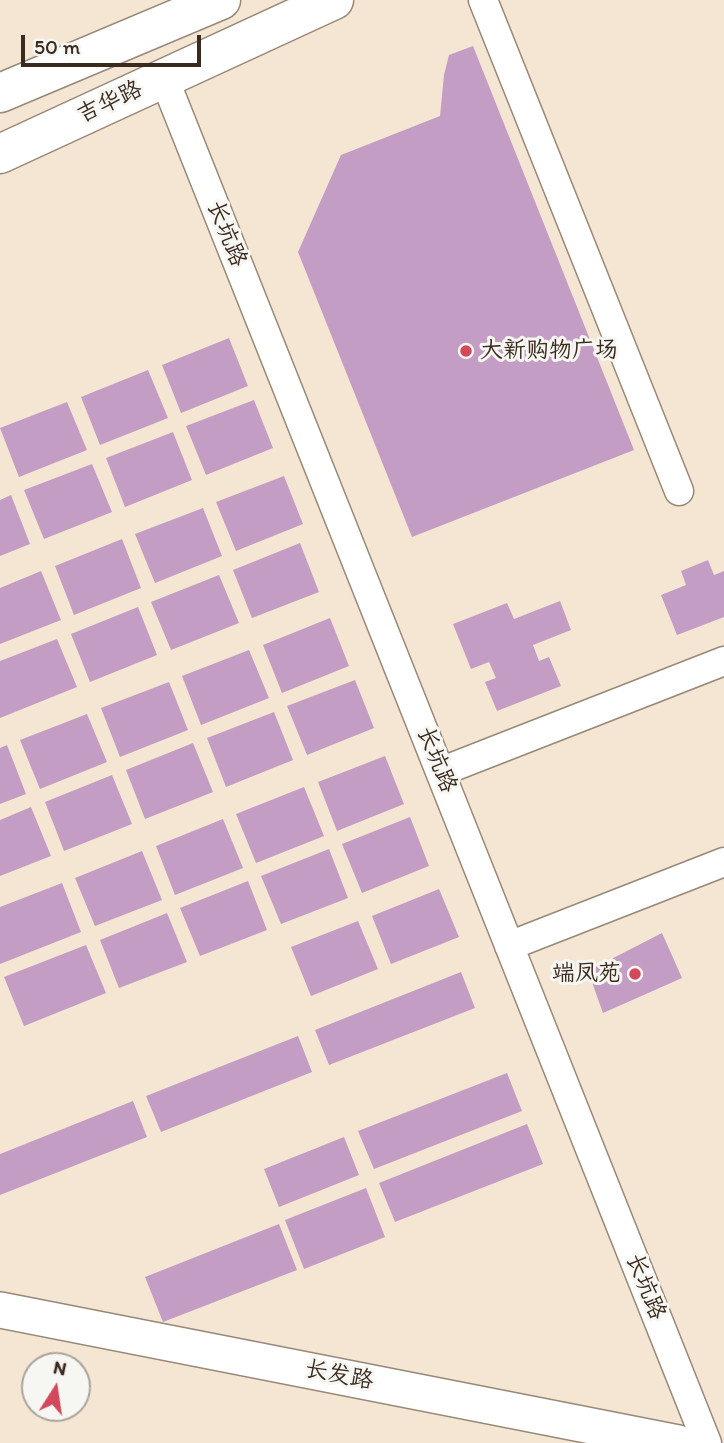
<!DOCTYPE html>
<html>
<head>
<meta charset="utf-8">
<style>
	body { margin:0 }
	#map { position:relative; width:724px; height:1443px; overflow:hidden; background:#f4e6d3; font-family:Itim,sans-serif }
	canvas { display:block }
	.north { position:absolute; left:21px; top:1352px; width:70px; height:70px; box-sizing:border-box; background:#f6f6f2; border:2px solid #aba49d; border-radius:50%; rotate:12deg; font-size:19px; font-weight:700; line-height:28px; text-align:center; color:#3b2a1e }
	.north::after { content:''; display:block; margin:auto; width:24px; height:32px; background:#d1495b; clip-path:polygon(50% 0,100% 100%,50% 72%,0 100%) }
	.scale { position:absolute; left:21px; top:35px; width:180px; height:32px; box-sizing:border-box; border:4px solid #3b2a1e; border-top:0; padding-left:9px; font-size:21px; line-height:24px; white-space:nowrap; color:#3b2a1e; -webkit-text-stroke:5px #f6f6f2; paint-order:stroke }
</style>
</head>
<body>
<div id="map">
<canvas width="724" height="1443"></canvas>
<div class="north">N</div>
<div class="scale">50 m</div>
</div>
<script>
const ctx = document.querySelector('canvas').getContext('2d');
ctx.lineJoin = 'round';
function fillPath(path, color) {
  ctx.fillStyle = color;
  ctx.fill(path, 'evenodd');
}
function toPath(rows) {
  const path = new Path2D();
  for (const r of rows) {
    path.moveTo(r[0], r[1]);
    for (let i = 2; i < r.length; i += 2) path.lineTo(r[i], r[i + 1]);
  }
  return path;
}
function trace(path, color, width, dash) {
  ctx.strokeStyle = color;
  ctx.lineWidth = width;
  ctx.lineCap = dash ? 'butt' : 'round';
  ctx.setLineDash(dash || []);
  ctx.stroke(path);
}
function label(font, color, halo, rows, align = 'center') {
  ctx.font = font + ' Itim,"LXGW WenKai TC",sans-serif';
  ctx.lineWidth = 6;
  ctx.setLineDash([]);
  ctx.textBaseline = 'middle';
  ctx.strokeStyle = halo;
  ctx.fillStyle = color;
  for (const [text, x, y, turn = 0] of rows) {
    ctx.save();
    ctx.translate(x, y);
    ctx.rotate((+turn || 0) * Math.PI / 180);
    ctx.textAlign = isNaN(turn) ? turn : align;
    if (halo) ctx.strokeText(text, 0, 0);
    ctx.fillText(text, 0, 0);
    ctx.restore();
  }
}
fillPath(toPath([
	[473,46,634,450,412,537,298,252,341,155,440,116,444,75,449,55],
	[229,338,248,386,181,413,162,365],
	[148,370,168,418,100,445,81,397],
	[254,400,273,448,206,475,186,426],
	[67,402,87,450,19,477,0,428],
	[173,432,192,480,125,507,106,458],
	[92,464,112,512,44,539,24,490],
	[284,476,303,524,236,551,216,502],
	[11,495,30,544,0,556,0,500],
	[203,508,222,556,155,583,135,534],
	[122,539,141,588,74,615,55,566],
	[300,543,319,592,252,618,233,570],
	[708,560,714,575,724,571,724,617,677,635,661,595,686,585,681,571],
	[41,571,61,620,0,644,0,588],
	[219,575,239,623,171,650,151,602],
	[560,601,571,630,533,645,539,661,549,657,561,686,497,711,485,682,496,678,489,662,471,669,453,624,507,603,514,619],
	[138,607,157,655,90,682,71,634],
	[330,618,349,666,282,693,263,645],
	[57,639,77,687,0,718,0,661],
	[249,650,269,698,201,725,182,676],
	[355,680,374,728,307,755,287,706],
	[169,682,188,730,120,757,101,708],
	[274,712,293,760,226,787,207,738],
	[87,714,107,762,40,789,20,740],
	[193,743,213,792,145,819,126,770],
	[7,745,26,794,0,804,0,748],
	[385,756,404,804,337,831,318,782],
	[112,775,132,824,64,851,45,802],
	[304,787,324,836,256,863,236,814],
	[31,807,51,856,0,876,0,820],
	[410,817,429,866,362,893,342,844],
	[223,819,243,868,175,895,156,846],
	[329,849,348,898,281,924,261,876],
	[142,851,162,900,95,926,75,878],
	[248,881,267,930,200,956,180,908],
	[62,883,81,932,0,964,0,907],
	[439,889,459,937,391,964,372,916],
	[167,913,187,962,119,988,100,940],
	[358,921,378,969,311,996,291,947],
	[662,933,682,978,603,1013,588,971],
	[86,945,106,993,24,1026,4,977],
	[461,972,475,1008,329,1065,315,1030],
	[298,1036,312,1072,161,1132,146,1096],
	[507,1073,522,1111,374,1169,358,1131],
	[133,1101,147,1137,0,1195,0,1154],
	[527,1124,543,1164,395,1222,379,1183],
	[344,1137,359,1175,279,1207,264,1169],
	[366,1188,385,1237,304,1269,285,1220],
	[279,1224,297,1270,163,1322,145,1277]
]), '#c39dc4');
const minor = toPath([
	[483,0,679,491],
	[164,78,707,1443],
	[440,772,724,661],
	[509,946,724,862]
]);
const tertiary = toPath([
	[0,1310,678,1443]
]);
const primary = toPath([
	[0,93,221,0],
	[0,154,334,0]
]);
trace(minor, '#988878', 31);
trace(tertiary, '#988878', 38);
trace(primary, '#988878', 41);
trace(minor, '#fff', 28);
trace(tertiary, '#fff', 35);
trace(primary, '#fff', 38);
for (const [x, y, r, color] of [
	[466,351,7,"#d1495b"],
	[635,974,7,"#d1495b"]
]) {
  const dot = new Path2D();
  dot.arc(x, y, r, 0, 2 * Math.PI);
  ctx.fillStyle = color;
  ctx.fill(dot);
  trace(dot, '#f6f6f2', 2.5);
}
label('23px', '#3b2a1e', '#f6f6f2', [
	["吉华路",110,103,-25],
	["长坑路",226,234,68],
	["长坑路",436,760,68],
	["长坑路",645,1287,68],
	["长发路",339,1376,11]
]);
label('23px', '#3b2a1e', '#f6f6f2', [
	["大新购物广场",480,351],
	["端凤苑",621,974,"right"]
], 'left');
</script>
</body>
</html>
